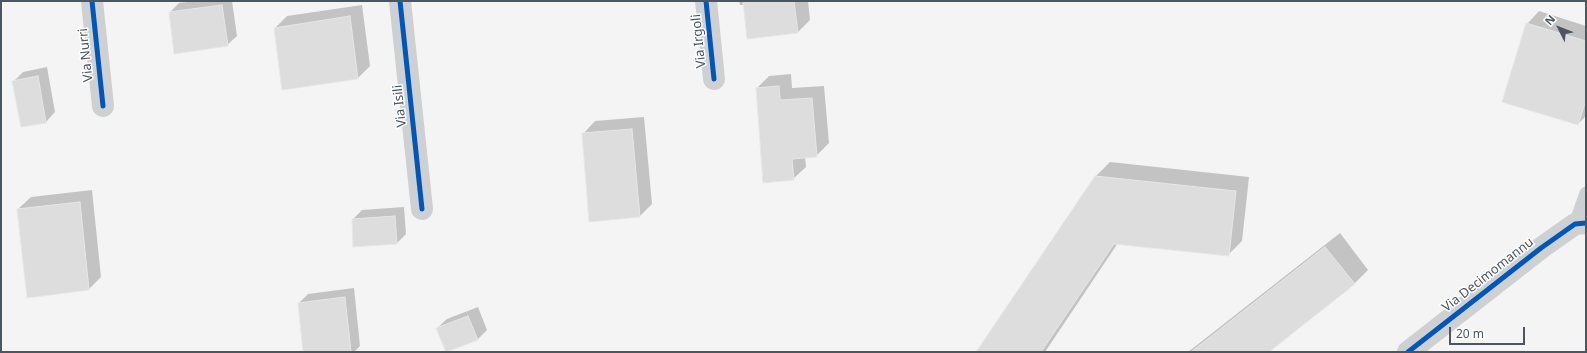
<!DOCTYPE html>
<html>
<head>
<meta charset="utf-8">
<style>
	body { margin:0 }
	#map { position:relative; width:1587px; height:353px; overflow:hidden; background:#f4f4f4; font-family:"Noto Sans",sans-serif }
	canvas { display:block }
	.frame { position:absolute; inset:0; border:2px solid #4a5661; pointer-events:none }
	.north { position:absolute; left:1539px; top:8px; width:40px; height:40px; -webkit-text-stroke:3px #fff; paint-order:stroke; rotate:312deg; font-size:11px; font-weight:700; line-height:16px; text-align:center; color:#4a5661 }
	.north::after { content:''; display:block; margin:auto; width:14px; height:18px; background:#4a5661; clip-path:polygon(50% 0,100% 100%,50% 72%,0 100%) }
	.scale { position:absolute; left:1449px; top:327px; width:76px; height:18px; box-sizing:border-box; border:2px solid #4a5661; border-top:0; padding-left:5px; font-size:12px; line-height:14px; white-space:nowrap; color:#4a5661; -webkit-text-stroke:3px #fff; paint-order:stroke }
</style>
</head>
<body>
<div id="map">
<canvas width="1587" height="353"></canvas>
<div class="frame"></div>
<div class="north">N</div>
<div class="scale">20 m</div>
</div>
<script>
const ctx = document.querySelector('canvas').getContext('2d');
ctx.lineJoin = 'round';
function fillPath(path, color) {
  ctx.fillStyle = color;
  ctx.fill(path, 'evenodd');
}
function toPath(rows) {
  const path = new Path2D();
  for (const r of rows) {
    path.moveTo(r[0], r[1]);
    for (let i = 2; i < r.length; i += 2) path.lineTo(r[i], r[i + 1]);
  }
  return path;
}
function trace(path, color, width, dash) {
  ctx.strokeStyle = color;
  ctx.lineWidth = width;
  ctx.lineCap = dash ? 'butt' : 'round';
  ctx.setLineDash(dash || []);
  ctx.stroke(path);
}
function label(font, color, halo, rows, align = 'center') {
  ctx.font = font + ' "Noto Sans",sans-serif';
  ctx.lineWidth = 3;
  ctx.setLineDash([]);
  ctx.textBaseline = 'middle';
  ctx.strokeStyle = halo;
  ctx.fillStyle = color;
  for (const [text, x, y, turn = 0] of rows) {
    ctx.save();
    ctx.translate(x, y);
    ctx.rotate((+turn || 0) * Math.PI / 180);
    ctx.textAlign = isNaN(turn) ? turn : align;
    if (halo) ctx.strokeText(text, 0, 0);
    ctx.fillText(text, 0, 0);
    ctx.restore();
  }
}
fillPath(toPath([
	[195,1,232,1,237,36,227,45,170,12,179,3],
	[739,1,808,1,810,20,798,32,745,5,740,5],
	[362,5,370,66,358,78,283,89,275,28,287,16],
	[1539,11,1586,26,1586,116,1578,124,1527,24],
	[47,67,55,112,46,122,22,126,13,82,23,72],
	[791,74,792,88,824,86,829,143,816,156,805,157,806,167,793,179,764,182,757,88,769,76],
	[644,117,652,204,639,217,583,134,595,121],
	[1110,162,1249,177,1242,241,1228,255,1118,243,1045,352,977,352,1096,176],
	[92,190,101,277,89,289,18,209,31,197],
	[404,207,406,234,397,243,353,219,362,210],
	[1340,233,1368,270,1354,284,1267,352,1188,352],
	[354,288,360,346,354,352,304,352,299,303,308,294],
	[478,307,487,330,477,340,437,328,447,319]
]), '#0003');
const building = toPath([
	[743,1,794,1,798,33,747,39,743,1],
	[222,5,228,46,174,54,169,12,222,5],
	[350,16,358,79,282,90,274,28,350,16],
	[1526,23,1586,41,1586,100,1578,125,1502,102,1526,23],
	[38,76,46,123,21,127,12,81,38,76],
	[779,86,780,100,812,98,817,157,792,159,794,180,763,183,756,88,779,86],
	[632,129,640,217,589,222,582,133,632,129],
	[1095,176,1236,191,1229,256,1114,244,1041,352,976,352,1095,176],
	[80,202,89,290,27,298,17,209,80,202],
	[395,216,397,244,353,247,352,219,395,216],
	[1325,247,1355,284,1269,352,1191,352,1325,247],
	[345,297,351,352,303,352,298,303,345,297],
	[468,316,478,340,446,352,436,328,468,316]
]);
fillPath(building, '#ddddde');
trace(building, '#e5e6e7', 1);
trace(toPath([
	[1575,224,1586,193]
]), '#ced0d2', 13);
trace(toPath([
	[92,1,103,106],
	[400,1,422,209],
	[706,1,714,79],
	[1408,352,1541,248,1575,224,1586,223]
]), '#ced0d2', 22);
trace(toPath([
	[92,1,103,106],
	[400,1,422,209],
	[706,1,714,79],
	[1408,352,1541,248,1575,224,1586,223]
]), '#0057b8', 5);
label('13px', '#4a5661', '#fff', [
	["Via Irgoli",699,41,-96],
	["Via Nurri",86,55,-96],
	["Via Isili",400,106,-96],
	["Via Decimomannu",1488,275,-38]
]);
</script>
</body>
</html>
